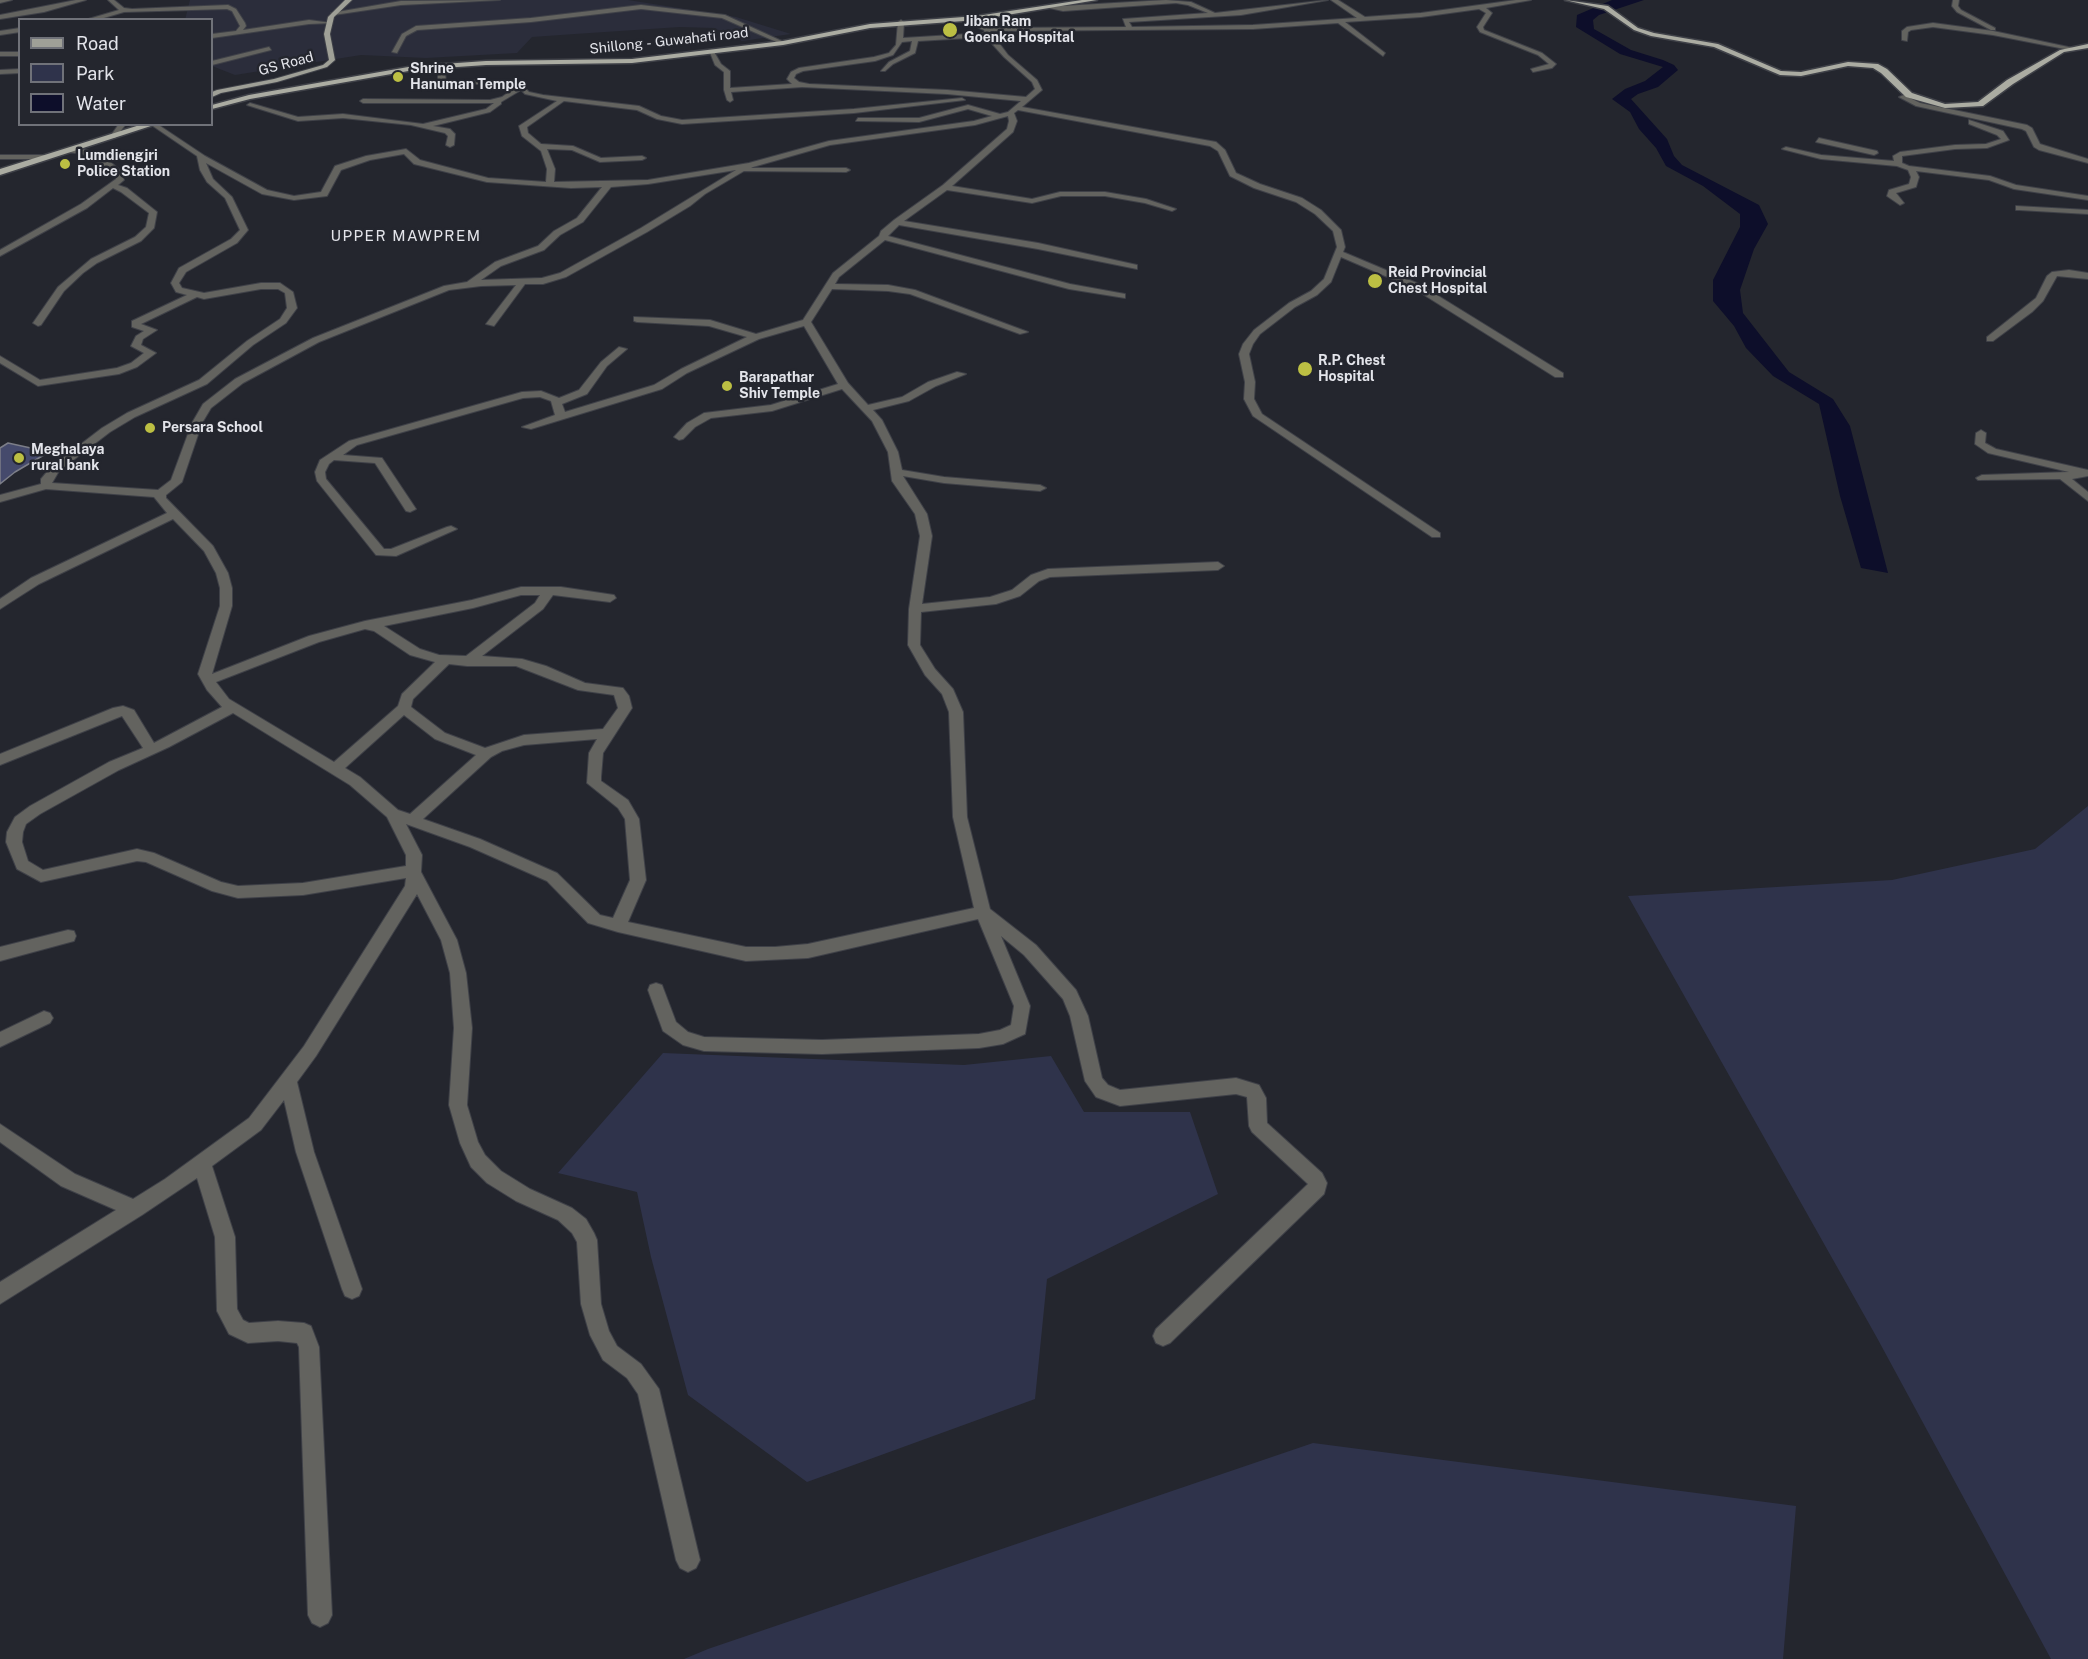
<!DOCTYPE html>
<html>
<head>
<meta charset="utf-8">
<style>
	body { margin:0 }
	#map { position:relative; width:2088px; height:1659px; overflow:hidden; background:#24262e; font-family:"Public Sans",sans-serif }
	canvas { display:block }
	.legend { position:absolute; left:18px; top:18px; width:195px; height:108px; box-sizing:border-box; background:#24262e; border:2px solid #707279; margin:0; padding:8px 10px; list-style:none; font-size:18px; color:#e3e4ea }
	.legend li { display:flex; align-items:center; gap:12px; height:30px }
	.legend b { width:30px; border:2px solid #707279 }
</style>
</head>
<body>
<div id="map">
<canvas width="2088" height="1659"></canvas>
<ul class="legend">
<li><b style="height:8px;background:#9fa097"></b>Road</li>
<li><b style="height:16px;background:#2f334b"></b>Park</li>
<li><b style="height:16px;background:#0d0e2a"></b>Water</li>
</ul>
</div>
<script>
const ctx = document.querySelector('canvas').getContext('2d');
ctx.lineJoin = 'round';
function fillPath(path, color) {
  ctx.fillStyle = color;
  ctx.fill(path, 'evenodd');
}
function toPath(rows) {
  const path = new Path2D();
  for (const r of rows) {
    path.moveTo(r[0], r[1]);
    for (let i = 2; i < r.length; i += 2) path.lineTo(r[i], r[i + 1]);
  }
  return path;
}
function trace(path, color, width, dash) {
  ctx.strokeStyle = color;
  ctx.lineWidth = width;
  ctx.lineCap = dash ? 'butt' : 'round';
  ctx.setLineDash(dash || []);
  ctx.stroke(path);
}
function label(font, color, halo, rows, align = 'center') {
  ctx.font = font + ' "Public Sans",sans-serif';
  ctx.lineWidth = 5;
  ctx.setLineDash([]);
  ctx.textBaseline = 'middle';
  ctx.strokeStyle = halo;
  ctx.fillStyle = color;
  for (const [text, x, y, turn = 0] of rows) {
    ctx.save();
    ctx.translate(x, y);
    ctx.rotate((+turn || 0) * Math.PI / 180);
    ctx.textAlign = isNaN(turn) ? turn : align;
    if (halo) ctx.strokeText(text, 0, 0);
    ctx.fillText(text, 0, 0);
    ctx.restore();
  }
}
fillPath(toPath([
	[190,0,628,0,736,17,791,34,742,41,714,28,680,27,575,34,532,37,517,53,426,58,361,55,235,75,212,66,212,20,185,20]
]), '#2b2d3b');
fillPath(toPath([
	[2088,806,2088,1659,2051,1659,1876,1336,1628,896,1892,880,2035,849],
	[663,1053,964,1065,1051,1056,1084,1112,1190,1112,1218,1194,1047,1279,1035,1399,807,1482,688,1395,651,1257,637,1192,558,1173],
	[1313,1443,1796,1506,1783,1659,684,1659,708,1649]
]), '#2f334b');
fillPath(toPath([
	[1612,0,1644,0,1599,15,1593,20,1594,29,1631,50,1663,60,1674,65,1678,70,1658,87,1638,94,1631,99,1667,139,1674,156,1682,165,1759,205,1768,224,1754,249,1740,290,1743,313,1789,372,1833,399,1850,426,1888,573,1861,568,1840,496,1819,404,1773,376,1746,348,1734,326,1713,301,1713,280,1740,227,1740,214,1703,186,1666,166,1656,148,1639,129,1630,112,1612,99,1625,89,1645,81,1663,67,1620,54,1576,27,1577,15]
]), '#0d0e2a');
const building = toPath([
	[8,443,49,452,15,472,0,484,0,448,8,443]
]);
fillPath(building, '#454a6c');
trace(building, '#7c7e88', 1.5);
const minor = toPath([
	[0,0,12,0,0,3,0,0],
	[76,0,86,0,44,12,0,19,0,15,76,0],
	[108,0,114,0,124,8,132,9,228,5,236,9,245,23,246,26,243,30,309,20,332,23,309,24,212,38,212,34,236,31,240,26,232,11,227,9,124,12,97,20,85,20,119,10,108,0],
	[500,0,401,5,334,15,331,13,401,1,500,0],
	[1166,0,1191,2,1215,13,1328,0,1241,15,1129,22,1132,27,1253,25,1357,18,1331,0,1338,0,1365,17,1421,13,1516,0,1531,0,1486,8,1492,13,1483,27,1484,30,1542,53,1556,64,1552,68,1533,72,1531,69,1549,64,1538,55,1480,32,1477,27,1486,13,1479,9,1421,17,1345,22,1385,53,1383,56,1338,23,1253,29,990,31,1008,55,1037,80,1042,90,1022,107,1216,142,1225,150,1236,173,1260,184,1302,198,1321,210,1341,230,1345,247,1343,252,1419,284,1563,373,1563,377,1555,377,1413,288,1341,257,1331,282,1317,295,1295,307,1260,334,1253,344,1249,354,1255,382,1254,399,1262,414,1440,533,1440,537,1432,537,1253,416,1244,399,1245,382,1239,354,1243,344,1254,330,1289,303,1311,291,1324,279,1337,247,1333,231,1315,214,1296,202,1254,188,1230,176,1218,151,1210,146,1018,110,1014,113,1017,121,1013,132,952,186,1032,199,1060,192,1105,192,1146,199,1176,209,1172,211,1145,203,1105,196,1061,196,1032,203,947,190,904,221,1038,243,1137,265,1137,269,1038,249,899,225,888,236,1070,284,1125,294,1125,298,1069,289,885,240,839,277,835,284,888,285,915,290,1028,332,1020,334,910,294,888,291,832,289,811,322,848,383,868,405,902,397,928,382,957,372,966,374,936,386,909,401,873,410,882,420,898,452,902,470,944,477,1040,485,1046,488,1040,491,944,483,903,476,927,514,932,536,922,604,990,597,1012,590,1031,575,1048,569,1218,562,1224,566,1218,570,1050,577,1039,581,1020,596,996,604,921,612,920,645,935,669,953,689,963,712,967,817,990,909,1036,945,1076,990,1088,1016,1102,1078,1108,1085,1120,1090,1236,1078,1259,1085,1266,1098,1267,1123,1322,1173,1327,1183,1324,1194,1170,1343,1163,1346,1156,1343,1153,1336,1156,1329,1308,1184,1252,1132,1249,1126,1247,1097,1236,1094,1120,1106,1096,1097,1085,1081,1070,1016,1063,999,1024,955,1001,936,1030,1006,1025,1034,1003,1044,979,1048,822,1054,704,1051,683,1045,663,1031,648,990,650,985,656,983,662,985,676,1022,688,1032,704,1037,822,1040,979,1034,1000,1030,1011,1025,1014,1006,978,919,808,958,746,961,618,932,588,923,547,881,470,847,406,824,422,855,421,872,457,940,466,973,472,1028,467,1105,478,1142,485,1155,501,1171,530,1189,572,1208,586,1219,594,1233,597,1240,601,1304,609,1331,617,1346,641,1364,659,1389,700,1560,696,1568,688,1572,680,1568,676,1560,638,1394,627,1378,603,1360,590,1335,581,1304,577,1242,572,1233,558,1220,516,1201,487,1183,471,1167,460,1143,449,1105,454,1028,450,973,441,940,417,894,316,1056,297,1082,314,1152,362,1289,359,1296,352,1299,345,1296,342,1289,296,1152,284,1100,261,1130,212,1166,235,1237,237,1309,243,1320,249,1323,278,1321,304,1323,311,1326,319,1347,332,1615,328,1623,320,1627,312,1623,308,1615,299,1347,297,1343,278,1341,248,1343,229,1334,217,1311,215,1237,197,1178,142,1215,0,1304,0,1282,116,1210,61,1186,0,1142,0,1124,75,1174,133,1199,165,1179,249,1118,304,1046,405,886,406,878,303,895,238,898,212,891,146,862,137,861,41,882,17,869,6,842,7,832,15,817,30,806,109,762,143,748,122,716,0,765,0,754,113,708,123,706,134,710,154,743,222,707,207,690,198,674,220,606,220,588,216,573,204,551,173,519,39,584,0,609,0,599,31,578,167,513,154,497,46,489,0,502,0,495,41,484,41,479,51,467,102,428,127,413,199,380,247,341,280,319,287,308,285,293,278,289,261,289,204,299,197,297,141,324,157,330,143,339,141,345,156,353,137,367,119,374,38,386,0,363,0,356,40,380,117,368,131,363,144,353,131,346,136,336,144,331,132,327,132,321,187,295,176,292,171,283,179,268,231,239,240,230,225,198,207,182,200,170,197,156,150,124,157,124,205,156,267,190,294,196,321,192,335,166,366,156,406,149,420,160,488,178,546,182,547,169,541,151,522,136,519,126,557,101,525,94,521,90,501,102,501,104,490,112,433,126,450,129,455,134,454,145,450,147,446,145,448,136,445,133,411,125,343,118,298,121,247,105,250,103,298,117,343,114,423,124,486,109,494,103,363,103,360,101,363,99,490,100,502,97,516,87,507,84,443,84,438,81,438,65,441,63,444,65,446,81,508,80,523,86,529,92,543,95,639,106,661,116,682,120,854,109,962,98,965,100,854,113,682,124,657,119,637,110,564,101,527,127,528,133,541,144,573,146,601,158,642,156,646,158,642,160,600,162,572,150,547,149,555,169,554,182,648,180,749,163,829,141,974,121,992,116,968,109,919,122,856,121,858,118,919,118,968,105,1000,114,1008,112,1021,101,947,94,802,87,731,92,733,100,730,102,727,100,724,90,724,72,715,65,709,50,713,50,721,64,730,71,730,88,792,84,787,79,791,72,799,68,874,57,889,53,896,45,898,22,901,20,904,22,903,38,985,33,984,30,960,20,962,17,983,26,998,28,1126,27,1123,19,1208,13,1188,5,1176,3,1063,11,1045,7,1166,0],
	[986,37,1004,57,1032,82,1035,89,1026,97,947,90,809,84,799,82,794,78,796,74,803,71,875,61,893,55,902,42,912,41,910,51,889,62,881,71,885,71,893,64,915,53,918,41,986,37],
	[1008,116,1009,121,1007,129,943,185,894,220,881,231,879,236,833,273,803,320,756,334,710,320,634,317,634,321,637,322,709,326,747,337,681,369,654,385,565,412,562,404,587,394,607,366,627,349,619,347,601,362,579,390,559,398,541,391,522,392,349,441,320,460,315,472,317,481,376,555,396,556,457,529,451,526,447,527,391,549,384,549,326,479,325,472,329,464,334,460,375,463,406,511,410,512,416,509,382,458,343,455,357,445,523,398,540,397,551,401,555,415,522,427,531,429,662,389,687,373,759,339,804,326,838,384,771,405,704,413,687,423,674,437,679,440,683,439,695,427,711,418,772,411,842,389,872,421,888,452,892,481,915,514,920,536,909,609,908,645,925,675,942,694,949,712,953,817,974,908,808,944,775,947,746,947,628,922,646,880,639,819,628,800,601,781,601,777,603,753,632,708,629,696,623,688,585,683,546,666,522,659,482,656,543,609,553,595,610,602,616,598,614,595,561,587,521,587,472,600,365,621,309,636,212,674,232,606,232,588,228,573,213,546,166,498,166,495,182,482,202,423,211,408,243,383,319,342,449,290,481,286,516,285,486,324,494,326,525,284,543,284,566,277,647,232,690,206,705,194,744,171,846,172,850,170,846,168,751,168,753,167,830,145,975,125,1008,116],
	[404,154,414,164,487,182,571,188,602,187,577,218,554,231,538,246,495,262,467,282,444,286,313,338,235,379,203,404,192,423,171,480,158,490,52,483,59,471,110,432,135,417,207,384,253,345,286,323,297,308,293,292,280,283,261,283,204,293,182,288,179,283,186,272,237,243,248,230,232,197,213,179,206,163,262,194,294,200,327,196,341,170,370,160,404,154],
	[736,170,641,228,560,273,542,278,481,280,501,266,544,250,560,235,583,222,611,187,648,184,736,170],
	[521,595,540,595,535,603,466,656,439,655,420,649,384,626,473,608,521,595],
	[365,629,374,631,410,655,435,662,402,694,398,706,334,762,229,699,216,682,319,642,365,629],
	[449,664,467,666,516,666,578,690,614,695,618,708,603,729,524,735,485,748,445,733,411,707,413,699,449,664],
	[233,713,350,785,387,817,406,855,406,866,303,883,238,886,221,882,154,853,137,849,43,870,28,861,22,842,23,832,26,824,40,814,119,770,169,747,233,713],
	[404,715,435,739,476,755,410,814,398,810,360,777,345,768,404,715],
	[597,739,589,753,587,783,618,808,625,819,630,880,613,918,600,915,557,873,480,839,423,819,491,757,502,751,524,745,597,739],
	[1953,0,1959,0,1958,6,1961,10,1995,28,1995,30,1991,30,1957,12,1952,6,1953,0],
	[641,5,725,15,786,43,781,44,722,18,641,9,531,22,417,30,406,36,397,53,392,52,402,34,416,26,531,18,641,5],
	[1933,23,1993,31,2073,48,2070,50,1993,35,1933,27,1911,30,1908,32,1907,41,1902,40,1902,31,1907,27,1933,23],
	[20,28,20,32,0,35,0,31,20,28],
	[269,47,271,50,212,65,212,61,269,47],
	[0,52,19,52,20,56,0,56,0,52],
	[20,69,20,73,0,74,0,70,20,69],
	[1909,93,1912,95,1908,97,1920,103,2027,125,2032,128,2040,144,2088,159,2088,163,2039,150,2034,147,2026,131,2022,129,1916,106,1899,97,1909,93],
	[1969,120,2003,131,2009,140,1987,148,1955,149,1902,156,1902,163,1909,166,1990,176,2016,185,2088,196,2088,200,2014,189,1989,180,1916,171,1919,177,1916,187,1896,193,1904,203,1900,205,1887,196,1889,190,1909,184,1911,177,1908,170,1897,166,1821,159,1782,149,1786,147,1821,155,1894,161,1893,156,1900,152,1955,145,1986,144,2001,139,1997,135,1969,124,1969,120],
	[119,124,126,124,115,138,109,138,119,124],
	[1819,138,1877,151,1878,153,1874,155,1816,142,1819,138],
	[71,148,87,150,109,161,120,170,124,180,118,185,127,188,157,212,154,228,141,241,97,263,83,273,64,291,41,325,38,326,33,323,58,287,91,259,135,237,146,227,149,213,121,192,113,188,87,208,0,256,0,250,81,204,116,179,114,173,103,165,82,154,68,152,71,148],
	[0,155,44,155,48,157,44,159,0,159,0,155],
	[2016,206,2088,210,2088,214,2019,210,2016,210,2016,206],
	[2069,270,2088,273,2088,279,2057,276,2043,301,2032,312,1993,341,1987,341,1987,337,2036,298,2047,276,2052,272,2069,270],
	[1981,430,1986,433,1985,443,1996,449,2088,470,2088,476,2072,479,2088,492,2088,501,2060,479,1978,480,1976,478,1982,475,2069,472,1988,453,1975,444,1976,433,1981,430],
	[68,930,74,931,76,936,74,941,0,961,0,947,68,930],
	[44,1011,50,1013,53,1018,50,1023,0,1047,0,1032,44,1011]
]);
const primary = toPath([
	[345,0,352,0,334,17,330,34,335,60,327,67,277,82,221,93,212,97,212,92,217,90,274,79,323,65,329,60,324,34,328,17,345,0]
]);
const trunk = toPath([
	[1082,0,1097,0,977,20,870,28,783,45,632,63,486,65,414,70,250,99,212,109,212,105,249,95,414,66,486,61,632,59,783,41,870,24,977,16,1082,0],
	[1565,0,1608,6,1638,28,1654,33,1718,44,1781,71,1801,72,1848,62,1878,64,1887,69,1912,93,1945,104,1978,102,2007,80,2060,50,2088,44,2088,48,2064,52,2013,84,1983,106,1945,108,1906,97,1881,73,1873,68,1848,66,1801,76,1780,75,1714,47,1651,36,1634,30,1604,9,1565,0],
	[143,124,157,124,0,175,0,169,143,124]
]);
trace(minor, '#3f4148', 2);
trace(primary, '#3f4148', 2);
trace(trunk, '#3f4148', 3);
fillPath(minor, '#63635f');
fillPath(primary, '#9fa097');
fillPath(trunk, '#abaca2');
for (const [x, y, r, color] of [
	[950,30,8,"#bcbf43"],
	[398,77,6,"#bcbf43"],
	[65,164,6,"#bcbf43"],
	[1375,281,8,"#bcbf43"],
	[1305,369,8,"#bcbf43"],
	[727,386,6,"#bcbf43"],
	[150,428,6,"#bcbf43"],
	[19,458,6,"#bcbf43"]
]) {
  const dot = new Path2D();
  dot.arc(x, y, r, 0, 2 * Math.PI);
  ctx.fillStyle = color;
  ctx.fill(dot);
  trace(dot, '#24262e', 2);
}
label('bold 14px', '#e3e4ea', '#24262e', [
	["Jiban Ram",964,22],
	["Goenka Hospital",964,38],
	["Shrine",410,69],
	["Hanuman Temple",410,85],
	["Lumdiengjri",77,156],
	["Police Station",77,172],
	["Reid Provincial",1388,273],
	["Chest Hospital",1388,289],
	["R.P. Chest",1318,361],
	["Hospital",1318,377],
	["Barapathar",739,378],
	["Shiv Temple",739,394],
	["Persara School",162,428],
	["Meghalaya",31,450],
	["rural bank",31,466]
], 'left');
label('14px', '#e3e4ea', '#24262e', [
	["Shillong - Guwahati road",669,41,-6],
	["GS Road",286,64,-15]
]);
ctx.letterSpacing = '1.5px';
label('15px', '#e3e4ea', '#24262e', [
	["UPPER MAWPREM",406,236]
]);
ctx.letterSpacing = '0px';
</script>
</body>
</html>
